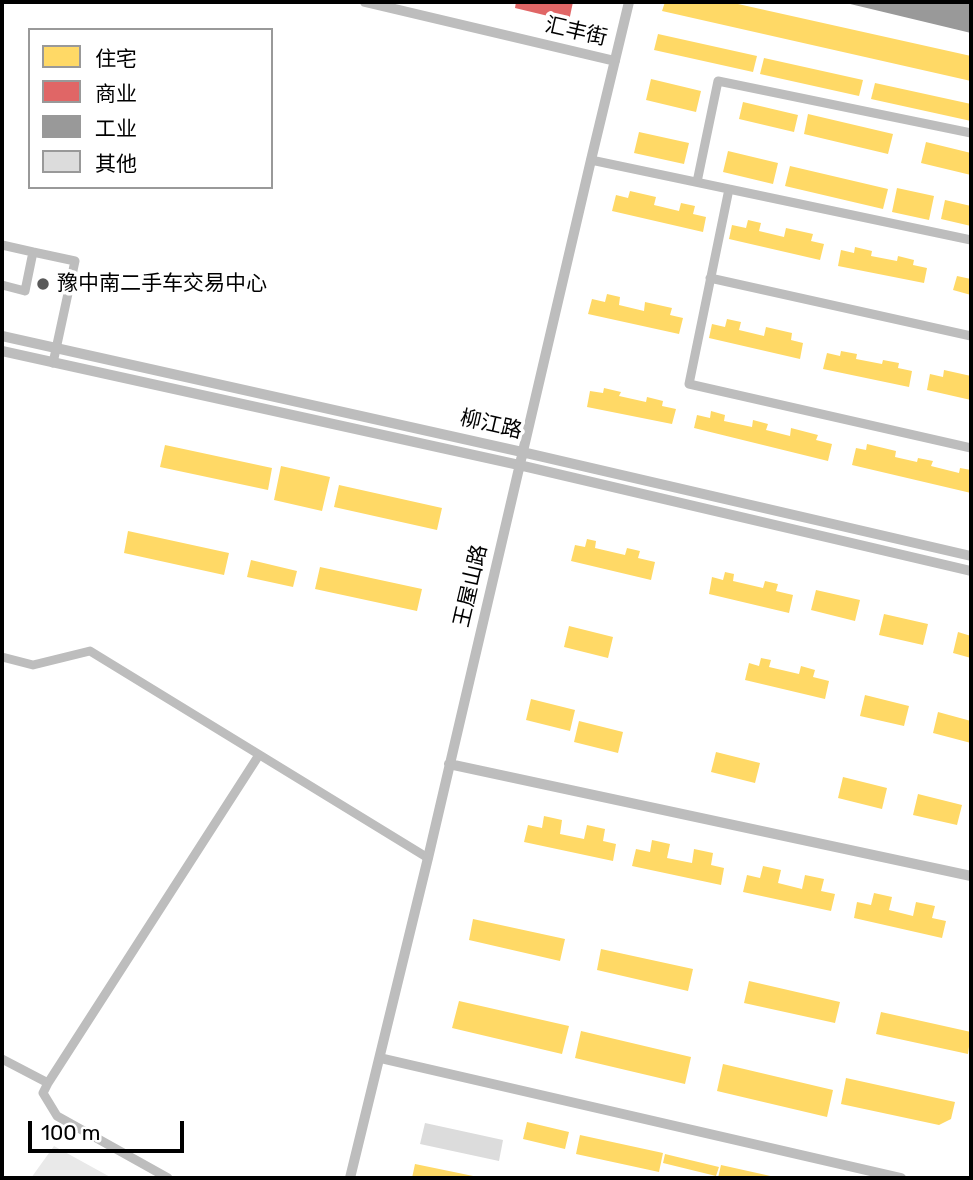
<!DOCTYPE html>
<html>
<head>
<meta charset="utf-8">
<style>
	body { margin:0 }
	#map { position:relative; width:973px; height:1180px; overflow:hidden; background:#fff; font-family:Rubik,"Noto Sans SC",sans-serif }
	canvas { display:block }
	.frame { position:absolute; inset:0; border:4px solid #000; pointer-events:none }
	.legend { position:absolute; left:28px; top:28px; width:245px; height:161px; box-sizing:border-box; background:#fff; border:2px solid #999; margin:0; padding:9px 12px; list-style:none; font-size:21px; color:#000 }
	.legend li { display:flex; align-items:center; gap:14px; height:35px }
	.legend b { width:35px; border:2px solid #999 }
	.scale { position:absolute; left:28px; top:1121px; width:156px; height:32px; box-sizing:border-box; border:4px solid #000; border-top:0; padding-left:9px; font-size:21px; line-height:24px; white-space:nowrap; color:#000; -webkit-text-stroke:5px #fff; paint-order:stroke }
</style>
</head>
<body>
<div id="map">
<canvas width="973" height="1180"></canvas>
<div class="frame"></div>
<ul class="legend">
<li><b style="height:19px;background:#ffd966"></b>住宅</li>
<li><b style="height:19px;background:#e06666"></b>商业</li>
<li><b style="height:19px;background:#999"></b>工业</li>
<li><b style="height:19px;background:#dcdcdc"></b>其他</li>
</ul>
<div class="scale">100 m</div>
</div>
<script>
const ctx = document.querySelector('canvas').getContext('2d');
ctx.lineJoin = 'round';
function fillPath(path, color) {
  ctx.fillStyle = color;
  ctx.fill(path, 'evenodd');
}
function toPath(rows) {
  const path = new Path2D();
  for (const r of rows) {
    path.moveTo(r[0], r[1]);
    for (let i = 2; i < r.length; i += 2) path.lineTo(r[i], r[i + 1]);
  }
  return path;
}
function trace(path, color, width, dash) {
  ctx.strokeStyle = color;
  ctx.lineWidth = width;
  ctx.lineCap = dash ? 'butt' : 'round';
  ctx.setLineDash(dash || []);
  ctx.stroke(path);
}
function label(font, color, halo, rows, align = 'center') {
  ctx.font = font + ' Rubik,"Noto Sans SC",sans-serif';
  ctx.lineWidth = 7;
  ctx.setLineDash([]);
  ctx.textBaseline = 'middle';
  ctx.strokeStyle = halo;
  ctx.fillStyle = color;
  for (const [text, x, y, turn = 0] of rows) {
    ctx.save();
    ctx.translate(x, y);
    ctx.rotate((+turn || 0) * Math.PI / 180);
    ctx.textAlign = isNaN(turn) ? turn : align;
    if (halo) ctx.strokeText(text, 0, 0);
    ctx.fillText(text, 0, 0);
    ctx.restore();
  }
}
fillPath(toPath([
	[54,1146,112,1178,31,1178]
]), '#e9e9e9');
fillPath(toPath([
	[665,2,729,2,971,56,971,81,662,11],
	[658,34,757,56,753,72,654,50],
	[764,58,863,80,859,96,760,74],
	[651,79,701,91,696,112,646,100],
	[875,83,971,104,971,121,871,99],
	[743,102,798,115,794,132,739,119],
	[808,114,893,134,888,154,804,134],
	[639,132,689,143,684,164,634,153],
	[926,142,971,153,971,175,921,163],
	[728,151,778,163,773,184,723,172],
	[790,166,888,189,883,209,785,186],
	[897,188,934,196,929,220,892,212],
	[630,191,656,197,654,205,679,211,681,203,695,206,693,214,706,217,703,232,612,211,616,195,628,198],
	[945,200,971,206,971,226,941,219],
	[748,220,761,223,759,231,784,237,786,228,813,234,811,241,824,244,820,260,729,239,732,225,746,228],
	[855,247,872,251,871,256,897,261,898,256,914,260,913,265,927,268,924,283,838,266,841,250,854,253],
	[957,276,971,279,971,295,953,290],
	[607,294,620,297,619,305,644,311,645,302,672,308,670,315,683,318,679,334,588,314,592,299,605,302],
	[727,319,741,322,739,330,764,336,766,327,792,333,791,340,803,343,800,359,709,338,712,324,725,327],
	[841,351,857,354,856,359,882,364,883,360,899,363,898,368,912,371,909,387,823,369,827,353,840,356],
	[944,370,971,376,969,384,971,385,971,400,927,390,930,374,943,377],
	[604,388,621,392,619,396,646,402,647,397,663,401,662,406,676,409,672,424,587,407,590,391,603,393],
	[711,411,725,415,724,421,752,427,753,420,768,424,766,430,790,436,791,428,818,435,816,440,832,444,828,461,694,428,697,415,710,418],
	[867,444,896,451,895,457,917,462,918,458,933,461,931,466,959,473,960,468,971,470,971,493,852,465,856,448,866,450],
	[165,445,272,468,268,490,160,467],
	[281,466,330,477,322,511,274,500],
	[339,485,442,508,437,530,334,507],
	[128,531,229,553,224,575,124,553],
	[587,539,596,541,595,548,625,555,627,548,640,551,638,558,655,562,651,580,571,561,575,545,585,547],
	[251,560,297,571,293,587,247,577],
	[320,567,422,589,417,611,315,589],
	[725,572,734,574,733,581,763,588,765,581,778,584,776,591,793,595,789,613,709,594,712,577,723,580],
	[816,590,860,600,855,621,811,610],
	[884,614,928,624,923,645,879,635],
	[569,626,613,637,608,658,564,647],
	[958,632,971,636,971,658,953,653],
	[761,658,771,660,769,667,799,674,801,666,815,670,813,677,829,681,825,699,745,680,749,663,759,666],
	[865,695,909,706,904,726,860,716],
	[531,699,575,710,570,731,526,720],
	[938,712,971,721,971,743,933,733],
	[579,721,623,732,618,753,574,742],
	[716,752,760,763,755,783,711,772],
	[843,777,887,788,882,809,838,798],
	[918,794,962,805,957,825,913,815],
	[544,816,562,820,560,834,584,839,587,825,605,829,603,841,616,844,613,861,524,842,528,825,542,828],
	[652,840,670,844,667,858,692,863,694,849,713,853,711,865,724,868,721,885,632,866,636,849,650,852],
	[763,866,781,870,778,883,802,889,805,875,824,879,821,891,835,894,831,911,743,892,747,875,760,878],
	[874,893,892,897,889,910,913,916,916,902,935,906,932,918,946,921,942,938,854,918,857,902,871,905],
	[473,919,565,939,560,961,469,940],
	[601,949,693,969,688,991,597,970],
	[749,981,840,1002,835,1023,744,1003],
	[459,1001,569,1026,562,1054,452,1028],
	[881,1012,971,1032,968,1054,876,1034],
	[581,1031,691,1057,685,1084,575,1058],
	[723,1064,833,1090,827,1117,717,1091],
	[846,1078,955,1102,951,1119,939,1125,841,1104],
	[527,1122,569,1132,565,1149,523,1139],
	[580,1135,663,1153,659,1172,576,1154],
	[665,1154,719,1167,716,1176,663,1163],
	[415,1164,478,1177,478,1178,412,1178],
	[721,1165,775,1177,775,1178,718,1178]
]), '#ffd966');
fillPath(toPath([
	[516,2,573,2,569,21,515,8]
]), '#e06666');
fillPath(toPath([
	[846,2,971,2,971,33,846,3]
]), '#999');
fillPath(toPath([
	[425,1123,503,1140,499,1161,420,1144]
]), '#dcdcdc');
trace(toPath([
	[591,160,971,240],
	[697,182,718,81,971,133],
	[729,189,689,384,971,448],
	[2,245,33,252,25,291,2,285],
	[33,252,75,261,53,363],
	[710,278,971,336],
	[2,657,33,665,90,651,428,858],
	[2,1059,48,1083,259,755],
	[48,1083,43,1093,57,1116,168,1178]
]), '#bdbdbd', 9);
trace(toPath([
	[365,2,615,61],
	[2,336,522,452,971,556],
	[2,351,519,465,971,571],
	[449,764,971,876],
	[380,1058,901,1178],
	[350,1178,428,858,591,160,629,2]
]), '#bdbdbd', 10);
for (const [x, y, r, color] of [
	[43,284,7,"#595959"]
]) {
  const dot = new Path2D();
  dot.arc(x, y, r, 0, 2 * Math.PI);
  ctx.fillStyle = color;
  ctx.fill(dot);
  trace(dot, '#fff', 2.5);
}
label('21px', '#000', '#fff', [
	["汇丰街",576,32,13],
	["柳江路",491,425,13],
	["王屋山路",471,586,-77]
]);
label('21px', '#000', '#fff', [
	["豫中南二手车交易中心",57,284]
], 'left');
</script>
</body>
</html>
